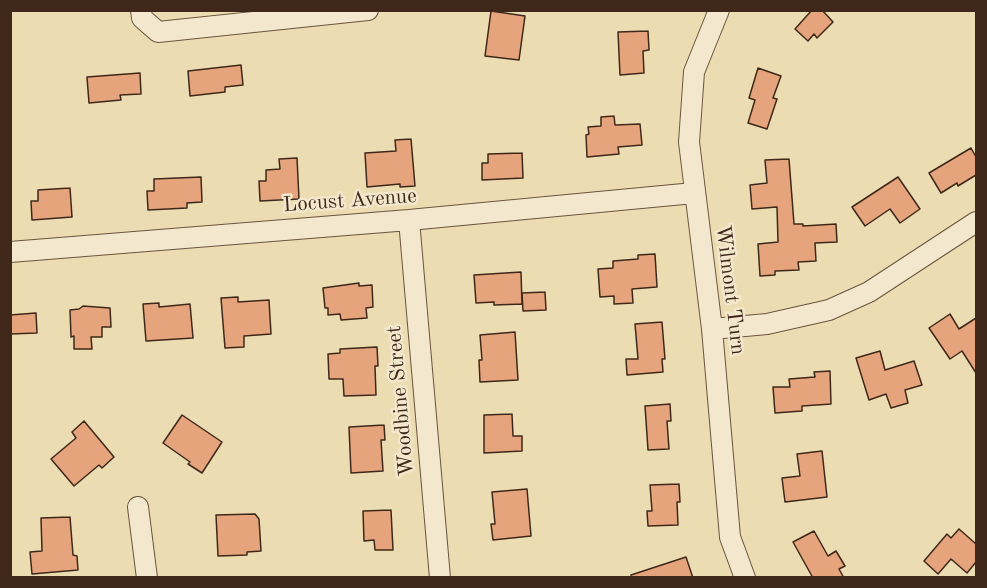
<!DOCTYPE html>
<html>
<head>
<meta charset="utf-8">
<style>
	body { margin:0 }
	#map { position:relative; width:987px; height:588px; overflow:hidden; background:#ecdcb2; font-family:"Old Standard TT",serif }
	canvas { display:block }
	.frame { position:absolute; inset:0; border:12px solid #3f2819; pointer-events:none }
</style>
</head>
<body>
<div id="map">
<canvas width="987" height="588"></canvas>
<div class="frame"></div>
</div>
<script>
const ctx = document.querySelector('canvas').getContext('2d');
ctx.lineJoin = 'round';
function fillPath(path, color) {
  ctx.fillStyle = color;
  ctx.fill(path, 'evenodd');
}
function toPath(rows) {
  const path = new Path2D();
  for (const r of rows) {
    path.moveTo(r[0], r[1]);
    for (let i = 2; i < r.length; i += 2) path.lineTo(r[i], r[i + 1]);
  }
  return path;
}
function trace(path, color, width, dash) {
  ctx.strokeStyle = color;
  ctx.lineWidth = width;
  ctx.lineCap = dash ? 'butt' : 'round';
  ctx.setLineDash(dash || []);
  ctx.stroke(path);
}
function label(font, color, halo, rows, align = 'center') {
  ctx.font = font + ' "Old Standard TT",serif';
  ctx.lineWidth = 5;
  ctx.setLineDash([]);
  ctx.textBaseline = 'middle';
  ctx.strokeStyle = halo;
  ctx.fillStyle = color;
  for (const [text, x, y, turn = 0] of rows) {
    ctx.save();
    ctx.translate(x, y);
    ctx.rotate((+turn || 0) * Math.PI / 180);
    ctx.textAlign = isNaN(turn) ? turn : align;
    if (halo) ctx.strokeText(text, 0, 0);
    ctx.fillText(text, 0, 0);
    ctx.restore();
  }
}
const building = toPath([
	[812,10,822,10,833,22,817,38,814,34,808,41,795,29,812,10],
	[491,11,525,16,519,60,485,56,491,11],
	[648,31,649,50,643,51,644,73,620,75,618,32,648,31],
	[241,65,243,85,225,87,225,92,190,96,188,71,241,65],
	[758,68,781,76,773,98,777,99,767,129,748,123,755,100,749,98,758,68],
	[140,73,141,94,120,95,121,100,89,103,87,77,140,73],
	[614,116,615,125,640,124,642,145,618,147,619,154,587,157,586,135,589,134,588,127,601,126,601,117,614,116],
	[411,139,415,186,400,187,400,184,367,187,365,153,396,151,395,140,411,139],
	[971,148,976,157,976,175,958,186,957,183,941,193,929,173,971,148],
	[522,153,523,178,482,180,482,163,488,163,488,154,522,153],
	[297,158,299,199,260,201,259,181,266,181,266,170,280,169,279,159,297,158],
	[789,159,794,224,803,224,803,226,836,224,837,242,815,243,816,261,798,262,799,270,775,271,775,275,760,276,758,244,778,242,777,207,752,209,750,185,767,183,765,160,789,159],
	[201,177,202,202,187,203,187,208,148,210,147,191,154,191,154,179,201,177],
	[898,177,920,209,900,223,890,209,865,226,852,207,898,177],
	[70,188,72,217,32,220,31,201,38,201,38,190,70,188],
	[655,254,657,287,632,289,633,303,614,304,614,296,600,297,598,269,613,268,613,261,638,259,638,255,655,254],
	[521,272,522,304,494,305,494,302,476,303,474,275,521,272],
	[359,283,359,286,372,285,373,307,366,308,367,318,341,320,340,314,328,315,328,308,325,308,323,288,359,283],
	[545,292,546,310,523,311,522,293,545,292],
	[238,297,238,302,269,300,271,334,244,336,244,347,225,348,221,298,238,297],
	[159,303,159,307,190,304,193,338,146,341,143,304,159,303],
	[83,306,110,308,111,327,102,327,102,337,91,337,92,349,74,349,74,336,71,337,70,310,79,309,83,306],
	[36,313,37,333,10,334,10,315,36,313],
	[950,314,959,329,976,318,976,373,962,351,950,359,929,328,950,314],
	[662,322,665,359,662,359,663,372,627,375,626,359,638,359,635,324,662,322],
	[515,332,518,380,480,382,479,360,482,360,480,335,515,332],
	[377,347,378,366,375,366,376,395,344,396,343,379,329,379,328,354,340,353,340,349,377,347],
	[880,351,885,370,914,361,922,385,905,390,908,403,891,408,886,394,869,400,856,358,880,351],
	[830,371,831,404,802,406,802,411,775,413,773,387,790,387,789,379,815,377,814,372,830,371],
	[670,404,671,421,667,421,669,449,648,450,645,406,670,404],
	[512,414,513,436,522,436,522,451,484,453,484,415,512,414],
	[182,415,222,442,202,473,188,464,190,462,163,443,182,415],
	[84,421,114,457,102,468,99,465,74,486,51,459,76,438,72,432,84,421],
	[384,425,385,440,381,440,383,471,351,473,349,427,384,425],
	[822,451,827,497,785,502,782,478,800,476,797,454,822,451],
	[679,484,680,502,677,502,678,525,648,526,647,511,652,511,650,485,679,484],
	[527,489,531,536,493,540,491,524,495,524,492,492,527,489],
	[391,510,393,550,375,550,374,540,364,541,363,511,391,510],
	[255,514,259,519,261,551,247,552,247,555,218,556,216,515,255,514],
	[70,517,73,555,77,556,78,570,32,574,30,552,42,551,41,518,70,517],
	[959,529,976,544,976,562,967,573,951,559,938,574,924,561,947,534,951,538,959,529],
	[814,531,828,556,836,551,845,566,839,569,844,578,813,578,793,542,814,531],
	[686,557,693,578,631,578,631,575,686,557]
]);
fillPath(building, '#e5a47c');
trace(building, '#3f2819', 1.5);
const minor = toPath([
	[141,10,142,18,158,32,368,10],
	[719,10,694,72,689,142,712,329,730,537,745,578],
	[409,220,440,578],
	[10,252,409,220,694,193],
	[712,329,767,324,829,310,869,292,976,222],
	[138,507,147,578]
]);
trace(minor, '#6a553f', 22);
trace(minor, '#f3e8cd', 20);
label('21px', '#3f2819', '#f3e8cd', [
	["Locust Avenue",350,201,-4],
	["Wilmont Turn",730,290,83],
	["Woodbine Street",401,401,-95]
]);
</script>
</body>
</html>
